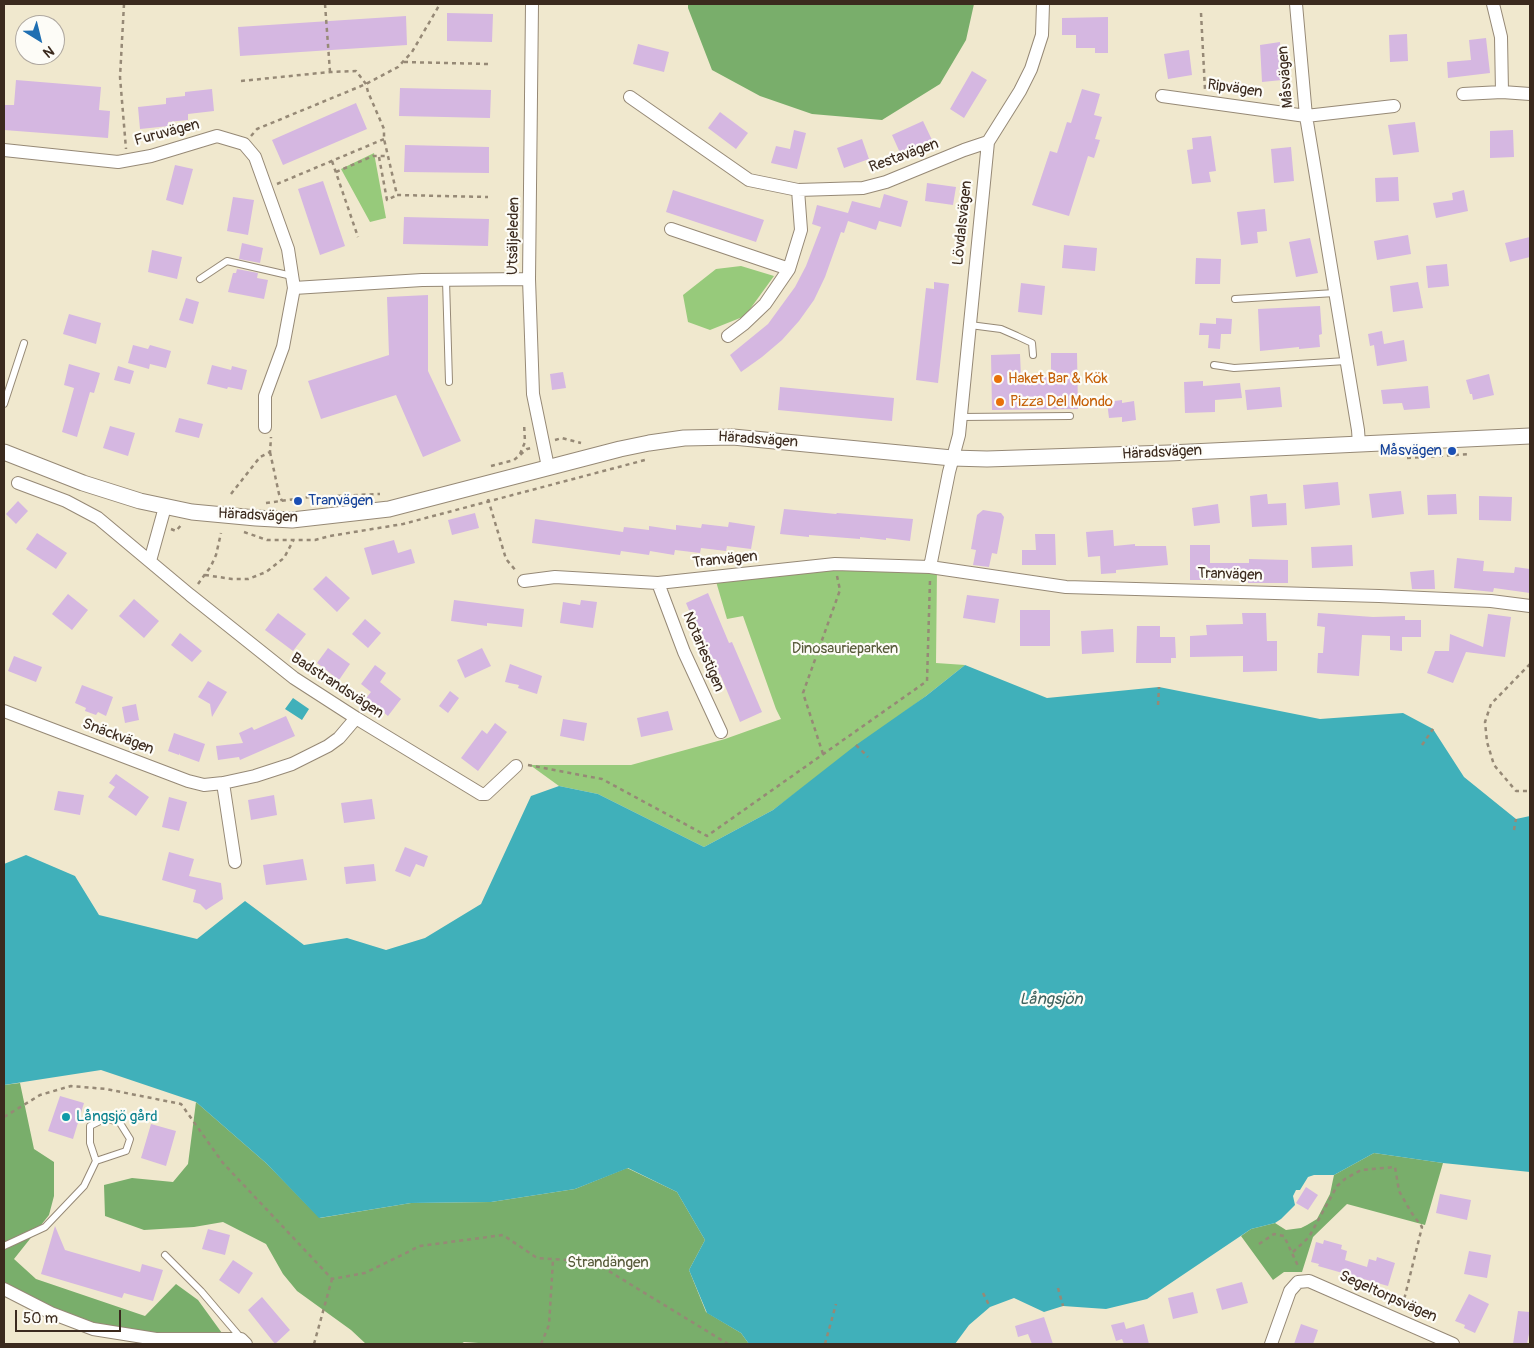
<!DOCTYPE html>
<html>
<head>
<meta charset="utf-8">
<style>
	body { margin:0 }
	#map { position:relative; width:1534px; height:1348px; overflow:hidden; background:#f0e8ce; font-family:Pangolin,sans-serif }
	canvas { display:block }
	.frame { position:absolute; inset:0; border:5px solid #3b2a1e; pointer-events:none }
	.north { position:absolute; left:15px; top:15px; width:50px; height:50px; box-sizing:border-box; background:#fdfcf7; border:1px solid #afa8a0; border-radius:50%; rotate:144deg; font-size:14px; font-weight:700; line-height:20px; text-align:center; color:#3b2a1e }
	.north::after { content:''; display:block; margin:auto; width:18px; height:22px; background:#1f6fb2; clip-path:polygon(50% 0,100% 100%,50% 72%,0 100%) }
	.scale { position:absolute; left:15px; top:1310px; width:106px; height:22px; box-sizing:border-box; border:2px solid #3b2a1e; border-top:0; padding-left:6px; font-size:15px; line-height:18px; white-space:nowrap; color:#3b2a1e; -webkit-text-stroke:4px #fdfcf7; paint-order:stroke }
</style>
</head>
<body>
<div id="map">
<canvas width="1534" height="1348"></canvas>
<div class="frame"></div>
<div class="north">N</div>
<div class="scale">50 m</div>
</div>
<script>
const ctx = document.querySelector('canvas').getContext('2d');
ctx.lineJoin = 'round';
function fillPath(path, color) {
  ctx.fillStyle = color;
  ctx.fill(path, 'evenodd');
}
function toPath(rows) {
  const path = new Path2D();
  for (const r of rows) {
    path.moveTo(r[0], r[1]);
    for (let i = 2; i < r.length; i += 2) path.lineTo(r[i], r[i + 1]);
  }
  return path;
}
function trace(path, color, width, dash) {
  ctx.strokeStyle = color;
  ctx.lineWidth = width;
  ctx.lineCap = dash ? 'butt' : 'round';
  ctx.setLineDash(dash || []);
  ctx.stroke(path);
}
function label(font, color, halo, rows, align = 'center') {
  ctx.font = font + ' Pangolin,sans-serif';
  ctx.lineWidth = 4.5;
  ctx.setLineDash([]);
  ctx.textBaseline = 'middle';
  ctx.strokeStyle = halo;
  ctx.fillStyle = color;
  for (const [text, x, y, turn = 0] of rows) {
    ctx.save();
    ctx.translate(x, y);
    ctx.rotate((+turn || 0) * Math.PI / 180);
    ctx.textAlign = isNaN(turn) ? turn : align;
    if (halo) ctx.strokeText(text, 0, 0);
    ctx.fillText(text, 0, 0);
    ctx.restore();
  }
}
fillPath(toPath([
	[374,153,386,218,370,222,341,169],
	[741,266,774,276,745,316,710,330,688,322,683,295,716,269],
	[835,564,937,568,936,663,965,665,926,696,773,810,704,847,598,794,559,786,530,765,631,765,725,739,781,719,776,709,743,616,727,619,715,578]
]), '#97ca7b');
fillPath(toPath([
	[688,4,974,4,966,40,940,84,882,120,812,114,760,96,712,70,688,8],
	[20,1083,34,1149,54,1162,54,1196,49,1215,14,1259,36,1279,145,1316,176,1284,198,1300,227,1340,93,1329,4,1283,4,1085],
	[196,1102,266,1163,320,1218,411,1203,491,1202,575,1189,627,1168,677,1192,705,1240,689,1270,706,1312,741,1333,749,1344,493,1344,464,1342,461,1344,366,1344,351,1330,297,1291,283,1274,266,1244,223,1222,194,1227,144,1230,105,1216,104,1185,132,1178,173,1182,188,1164],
	[1374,1153,1443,1163,1425,1225,1347,1204,1313,1237,1302,1272,1284,1272,1273,1280,1241,1236,1251,1229,1275,1223,1286,1230,1301,1228,1307,1225,1317,1219,1330,1194,1334,1175]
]), '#79ae6b');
fillPath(toPath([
	[965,665,1047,698,1159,687,1320,719,1403,713,1433,729,1464,777,1516,819,1530,816,1530,1172,1443,1163,1374,1153,1334,1175,1314,1175,1308,1177,1300,1190,1296,1190,1293,1196,1295,1205,1281,1219,1275,1223,1251,1229,1147,1299,1106,1309,1063,1306,1044,1312,1014,1298,990,1307,969,1325,955,1344,749,1344,741,1333,707,1313,689,1270,705,1240,677,1192,628,1168,575,1189,491,1202,411,1203,319,1218,266,1163,196,1102,101,1070,4,1085,4,864,26,855,75,876,99,915,197,939,245,901,304,945,347,938,386,950,425,938,481,904,531,796,559,786,598,794,704,847,773,810,856,745,926,696],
	[293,698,309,709,302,720,285,709]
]), '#40b0ba');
fillPath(toPath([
	[447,13,493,14,492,42,447,41],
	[406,16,407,45,240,56,238,27],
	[1108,17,1108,53,1095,53,1095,48,1076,48,1076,35,1062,35,1062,18],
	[1407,34,1408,61,1390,62,1389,35],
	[1486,38,1490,73,1448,78,1447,62,1471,60,1469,40],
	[1280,42,1282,80,1262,82,1260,45],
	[638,44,669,52,664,72,633,64],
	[1189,50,1192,75,1168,79,1164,54],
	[972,71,987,80,964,118,950,109],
	[16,80,101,87,99,110,110,111,108,138,4,130,4,105,14,105],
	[400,88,491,90,490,118,399,116],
	[212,89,214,111,188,114,188,120,168,122,169,126,140,129,138,107,166,104,166,98,185,96,185,92],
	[1082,89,1100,94,1094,115,1102,117,1095,139,1100,140,1094,158,1088,156,1069,216,1032,205,1050,151,1057,153,1067,122,1071,123],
	[356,103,367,129,283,165,272,140],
	[720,112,748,133,736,149,708,128],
	[923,121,932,140,901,155,892,135],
	[1415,122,1419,152,1393,155,1388,125],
	[794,130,806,133,797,169,771,163,776,146,790,149],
	[1513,130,1514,157,1490,158,1490,131],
	[1211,136,1216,171,1209,172,1211,182,1192,184,1187,150,1193,149,1192,138],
	[862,139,869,159,844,168,837,148],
	[405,145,489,147,489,173,404,172],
	[1291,147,1294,181,1274,183,1271,149],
	[175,165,193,169,183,205,166,200],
	[1398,177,1399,201,1376,202,1375,178],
	[323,181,345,246,320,255,298,189],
	[927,183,956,187,953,205,925,201],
	[673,190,764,220,756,242,666,212],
	[1464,190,1468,211,1436,218,1433,203,1453,200,1452,193],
	[884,194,908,201,901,227,879,221,876,230,848,221,844,233,841,232,825,277,814,300,799,321,782,340,762,357,741,372,730,355,768,324,795,287,806,266,821,227,812,224,817,205,848,213,852,201,880,208],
	[233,197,254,200,248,235,227,231],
	[1265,209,1267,231,1257,232,1258,243,1241,245,1237,212],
	[404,217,489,219,488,246,403,244],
	[1408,235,1411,254,1377,260,1374,241],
	[1530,237,1530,257,1510,262,1505,243],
	[1310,238,1318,273,1296,277,1289,242],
	[242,243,263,248,260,263,239,259],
	[1064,245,1097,248,1095,271,1062,268],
	[152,250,182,257,177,279,148,272],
	[1196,258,1221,259,1220,284,1195,284],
	[1447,264,1449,286,1428,288,1426,266],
	[237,269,258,273,257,278,268,280,264,299,228,292,233,273,236,273],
	[934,282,949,284,938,383,916,380,926,288,934,289],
	[1418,282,1423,308,1393,312,1390,286],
	[1021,283,1045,286,1042,315,1018,312],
	[428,295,428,371,461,441,423,457,396,395,321,419,308,381,389,355,387,297],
	[186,298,199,302,193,324,179,320],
	[1320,306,1322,334,1319,335,1320,347,1299,349,1299,347,1260,351,1258,309],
	[69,314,101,323,96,344,63,334],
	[1216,318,1232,319,1231,334,1221,334,1220,349,1208,348,1209,335,1199,335,1200,323,1216,324],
	[1382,331,1384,344,1404,340,1407,361,1377,366,1374,345,1370,346,1368,334],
	[133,345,148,349,150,345,171,351,166,368,150,364,149,369,128,363],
	[1051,353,1077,353,1078,409,992,410,991,355,1020,354,1021,377,1051,377],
	[69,364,100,373,94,393,90,392,77,437,62,432,74,388,64,385],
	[212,365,231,370,232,366,247,370,242,390,228,387,227,389,207,384],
	[118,366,134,371,130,384,114,380],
	[563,372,566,388,552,390,550,374],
	[1489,374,1494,395,1473,400,1472,394,1470,394,1466,380],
	[1203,381,1203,386,1240,383,1242,398,1215,400,1215,412,1185,413,1184,382],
	[1428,386,1430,408,1404,410,1402,403,1383,404,1381,390],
	[780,387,894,398,892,421,778,410],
	[1280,387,1282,407,1247,410,1245,390],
	[1122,400,1122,403,1134,401,1136,420,1122,422,1122,417,1109,418,1107,402],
	[179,418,203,424,199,438,175,432],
	[110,426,135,433,128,456,103,448],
	[1338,482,1340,505,1305,509,1303,485],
	[1401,491,1404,514,1372,518,1369,494],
	[1267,494,1268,504,1286,503,1287,525,1252,527,1250,496],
	[1456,494,1457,514,1428,515,1427,495],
	[1479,496,1512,497,1511,521,1479,520],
	[18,501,28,511,16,524,6,514],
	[1218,504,1220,523,1194,526,1192,508],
	[784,509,836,514,837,513,913,519,910,541,886,538,886,540,860,537,860,539,809,535,809,537,780,534],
	[983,510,1001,513,1004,517,997,554,992,553,989,567,973,565,976,550,971,549,977,515],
	[475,513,479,528,452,535,448,520],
	[535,519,623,532,624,527,649,530,649,526,676,530,676,525,701,528,702,524,728,527,729,522,755,526,751,549,727,546,726,551,701,548,700,553,675,550,674,555,650,551,649,555,621,551,620,555,532,543],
	[1113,530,1114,546,1135,544,1135,546,1166,546,1168,565,1116,570,1116,573,1101,574,1100,556,1088,557,1086,532],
	[37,533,67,553,56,569,26,549],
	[1035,534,1055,534,1056,565,1022,565,1022,550,1036,550],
	[394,540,398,553,411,549,415,563,372,575,364,548],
	[1190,545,1210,545,1210,563,1249,563,1249,559,1288,560,1288,583,1248,583,1248,580,1190,580],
	[1352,545,1353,566,1312,568,1311,547],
	[1457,558,1484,561,1483,571,1514,573,1515,567,1530,569,1530,593,1494,588,1493,592,1454,588],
	[1434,570,1435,589,1412,589,1410,572],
	[326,576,350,598,337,612,313,589],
	[708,593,729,643,732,642,762,712,740,722,720,674,718,675,708,651,706,652,686,603],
	[68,594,88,610,72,630,52,614],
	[967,595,999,599,995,623,963,618],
	[134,599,159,621,144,638,119,616],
	[454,600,524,609,522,627,487,623,487,626,451,621],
	[581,600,597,602,593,628,560,623,563,602,580,605],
	[1020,610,1050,610,1050,646,1020,646],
	[278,613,306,634,293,651,265,630],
	[1242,613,1266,613,1267,641,1277,641,1277,671,1243,672,1243,656,1190,657,1190,636,1207,635,1206,625,1243,624],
	[1318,613,1373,617,1405,616,1405,620,1421,620,1421,637,1402,637,1402,651,1390,650,1390,636,1362,635,1359,676,1317,673,1318,653,1323,653,1325,627,1317,626],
	[1488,614,1511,617,1505,657,1466,652,1453,683,1427,673,1435,651,1449,651,1450,634,1483,647],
	[365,619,381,633,368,648,352,634],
	[1137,626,1160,626,1160,637,1175,637,1176,658,1171,658,1171,663,1136,663],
	[1113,629,1114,652,1082,654,1081,631],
	[180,633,202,651,192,662,171,645],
	[328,648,350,664,339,680,317,663],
	[482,648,491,666,465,678,457,660],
	[14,656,42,667,36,682,8,671],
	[510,664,542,676,537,694,518,688,519,685,505,682],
	[375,665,386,673,380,682,401,699,388,716,366,698,371,692,361,684],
	[208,681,227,692,212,717,210,704,198,697],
	[82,685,113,697,106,716,98,712,96,715,85,711,86,708,75,703],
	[450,691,459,698,448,713,439,706],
	[136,704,139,720,125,723,122,707],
	[668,711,673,730,641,737,637,718],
	[286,716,295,736,240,760,239,757,218,760,216,746,243,743,239,733,252,727,254,730],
	[563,719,587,723,584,741,560,736],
	[495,723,507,732,478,771,461,758,482,730,487,734],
	[174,733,205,744,199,762,180,755,180,753,179,755,168,751],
	[116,774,149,797,136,816,108,797,115,787,109,783],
	[58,791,84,795,80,815,54,810],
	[274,795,277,815,251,820,248,800],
	[169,797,187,802,179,831,162,827],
	[372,799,375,819,344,823,341,803],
	[405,847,428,856,424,867,416,864,410,877,395,871],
	[169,852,194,859,189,876,221,883,223,899,206,910,200,904,193,902,196,890,162,880],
	[303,859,307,880,266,885,263,865],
	[374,864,376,881,346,884,344,867],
	[60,1096,84,1103,73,1139,48,1131],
	[151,1124,176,1131,166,1166,141,1158],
	[1306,1187,1318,1195,1308,1210,1296,1203],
	[1440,1194,1471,1200,1467,1220,1436,1213],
	[55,1226,65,1250,140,1272,142,1264,163,1270,153,1301,124,1293,122,1298,41,1274],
	[208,1229,230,1235,225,1255,202,1249],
	[1324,1240,1342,1245,1341,1249,1347,1251,1345,1260,1367,1267,1369,1259,1376,1261,1377,1257,1395,1263,1388,1286,1318,1266,1319,1264,1311,1262,1316,1242,1323,1244],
	[1469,1251,1491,1255,1487,1278,1464,1274],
	[233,1260,253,1273,239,1294,219,1280],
	[1242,1282,1248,1303,1222,1310,1216,1289],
	[1193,1292,1198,1313,1173,1319,1168,1298],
	[1469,1294,1489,1304,1475,1333,1464,1328,1465,1325,1455,1321],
	[262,1297,290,1330,275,1344,248,1310],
	[1518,1311,1530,1312,1530,1334,1529,1334,1527,1344,1513,1344],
	[1044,1317,1053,1344,1032,1344,1028,1334,1018,1337,1015,1326],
	[1124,1322,1126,1329,1144,1324,1149,1344,1124,1344,1122,1339,1116,1341,1111,1325],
	[1301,1324,1318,1330,1313,1344,1294,1344]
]), '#d5b7e1');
const service = toPath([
	[200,279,227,261,292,276],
	[446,280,449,382],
	[1235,299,1335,293],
	[970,325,1001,329,1017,336,1032,343,1033,355],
	[1214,365,1234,368,1346,361],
	[4,404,24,343],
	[961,417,1070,416],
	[4,1246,45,1227,84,1186,96,1161,126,1151,130,1139,120,1123,106,1118,90,1126,90,1143,96,1161],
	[165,1255,201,1291,241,1338]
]);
const minor = toPath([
	[532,4,529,279,533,394,548,467],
	[1296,4,1306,116,1358,430,1359,444],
	[1493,4,1501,37,1502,92],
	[1463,94,1502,92,1530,94],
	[1162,96,1306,116,1394,106],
	[630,97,749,180,798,190,863,188,886,182,964,150,988,142],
	[4,150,118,162,151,156,217,136,244,144,255,157,288,249,294,288,422,280,529,279],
	[671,229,789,269],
	[728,336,744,324,765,304,789,269,801,230,798,190],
	[265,427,265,396,283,347,294,288],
	[18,483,66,501,98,518,190,595,294,678,356,718,481,794,486,794,516,766],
	[150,561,165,507],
	[930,567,949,472,959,435,988,142,1020,91,1031,69,1042,35,1043,4],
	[524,581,555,577,658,583,835,564,930,567,1066,587,1379,596,1491,601,1530,606],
	[658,583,684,652,721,732],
	[4,711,188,781,204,785,223,783,255,776,292,764,328,746,339,738,356,718],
	[223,783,235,862],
	[4,1289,51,1313,93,1329,156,1339,241,1339,246,1344],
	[1271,1344,1290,1291,1298,1282,1309,1281,1453,1344]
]);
const tertiary = toPath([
	[4,452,83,483,140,501,192,512,256,518,292,520,389,509,620,449,649,443,684,438,733,437,952,458,987,459,1169,453,1530,436]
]);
trace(service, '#968976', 8);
trace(minor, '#968976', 14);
trace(tertiary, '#968976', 17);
trace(toPath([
	[124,4,120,77,126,149],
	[325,4,330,72],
	[1201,13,1205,90],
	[404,62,489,64],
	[241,81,330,72,356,71,366,84,368,92,384,129,384,139,397,195,488,197],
	[251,136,257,129,366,84,398,67,412,52,440,4],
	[379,157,387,200,397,195],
	[332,161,358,237],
	[336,172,373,156,388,156],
	[277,184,384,139],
	[555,440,562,438,581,443],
	[270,452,279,494,282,501],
	[520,454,525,442,524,423],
	[1407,458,1469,454],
	[491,466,514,460,527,449,531,448],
	[231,494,260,457,270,452,271,437],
	[488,499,506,559,517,572],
	[266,503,310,497,380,494],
	[171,529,176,531,182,524],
	[244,532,267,540,315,540,330,536,403,524,645,460],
	[205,575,232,579,248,579,256,576,266,572,284,558,293,541],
	[198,584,211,566,216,555,221,533],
	[1530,664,1491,704,1485,722,1487,742,1494,765,1516,791,1530,791],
	[1158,705,1159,687],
	[856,745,868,757],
	[1422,745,1433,729],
	[823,754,803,693,840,590,837,576],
	[528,765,602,779,707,836,927,681,930,580],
	[1514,830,1516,819],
	[4,1117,40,1095,71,1086,106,1089,181,1104,223,1163,332,1279,365,1273,420,1246,503,1235,537,1258,594,1262,728,1344],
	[1259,1244,1274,1234,1284,1236,1299,1268],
	[1293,1252,1309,1237,1337,1186,1345,1179,1361,1170,1395,1167,1399,1191,1411,1212,1422,1227,1402,1308],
	[1058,1288,1063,1306],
	[983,1293,990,1307],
	[314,1344,332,1279],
	[541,1344,549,1325,553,1260],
	[825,1344,836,1304]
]), '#968976', 2.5, [4, 4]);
trace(service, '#fff', 6);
trace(minor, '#fff', 12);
trace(tertiary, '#fff', 15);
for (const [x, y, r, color] of [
	[998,379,5,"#e8710a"],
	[1000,402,5,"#e8710a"],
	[1452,451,5,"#1a4fb4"],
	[298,501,5,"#1a4fb4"],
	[66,1117,5,"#0f9aa8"]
]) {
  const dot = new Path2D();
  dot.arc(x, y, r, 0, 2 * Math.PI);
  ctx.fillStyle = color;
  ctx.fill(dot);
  trace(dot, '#fdfcf7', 2);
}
label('15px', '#3b2a1e', '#fdfcf7', [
	["Måsvägen",1286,77,-95],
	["Ripvägen",1235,89,8],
	["Furuvägen",167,133,-15],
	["Restavägen",904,156,-20],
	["Lövdalsvägen",963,223,-84],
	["Utsäljeleden",514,236,-89],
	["Häradsvägen",758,440,4],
	["Häradsvägen",1162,453,-3],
	["Häradsvägen",258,516,3],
	["Tranvägen",725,560,-6],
	["Tranvägen",1230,575,2],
	["Notariestigen",703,652,67],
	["Badstrandsvägen",337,686,33],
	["Snäckvägen",118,737,21],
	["Segeltorpsvägen",1388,1297,24]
]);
label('15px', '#c56008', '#fdfcf7', [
	["Haket Bar & Kök",1008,379],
	["Pizza Del Mondo",1010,402]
], 'left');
label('15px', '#164399', '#fdfcf7', [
	["Måsvägen",1442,451],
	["Tranvägen",308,501,"left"]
], 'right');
label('15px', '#575a3a', '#fdfcf7', [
	["Dinosaurieparken",845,649],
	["Strandängen",608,1263]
]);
label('15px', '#0d838f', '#fdfcf7', [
	["Långsjö gård",76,1117]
], 'left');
label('italic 16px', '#3d605c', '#fdfcf7', [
	["Långsjön",1051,1000]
]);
</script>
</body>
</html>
